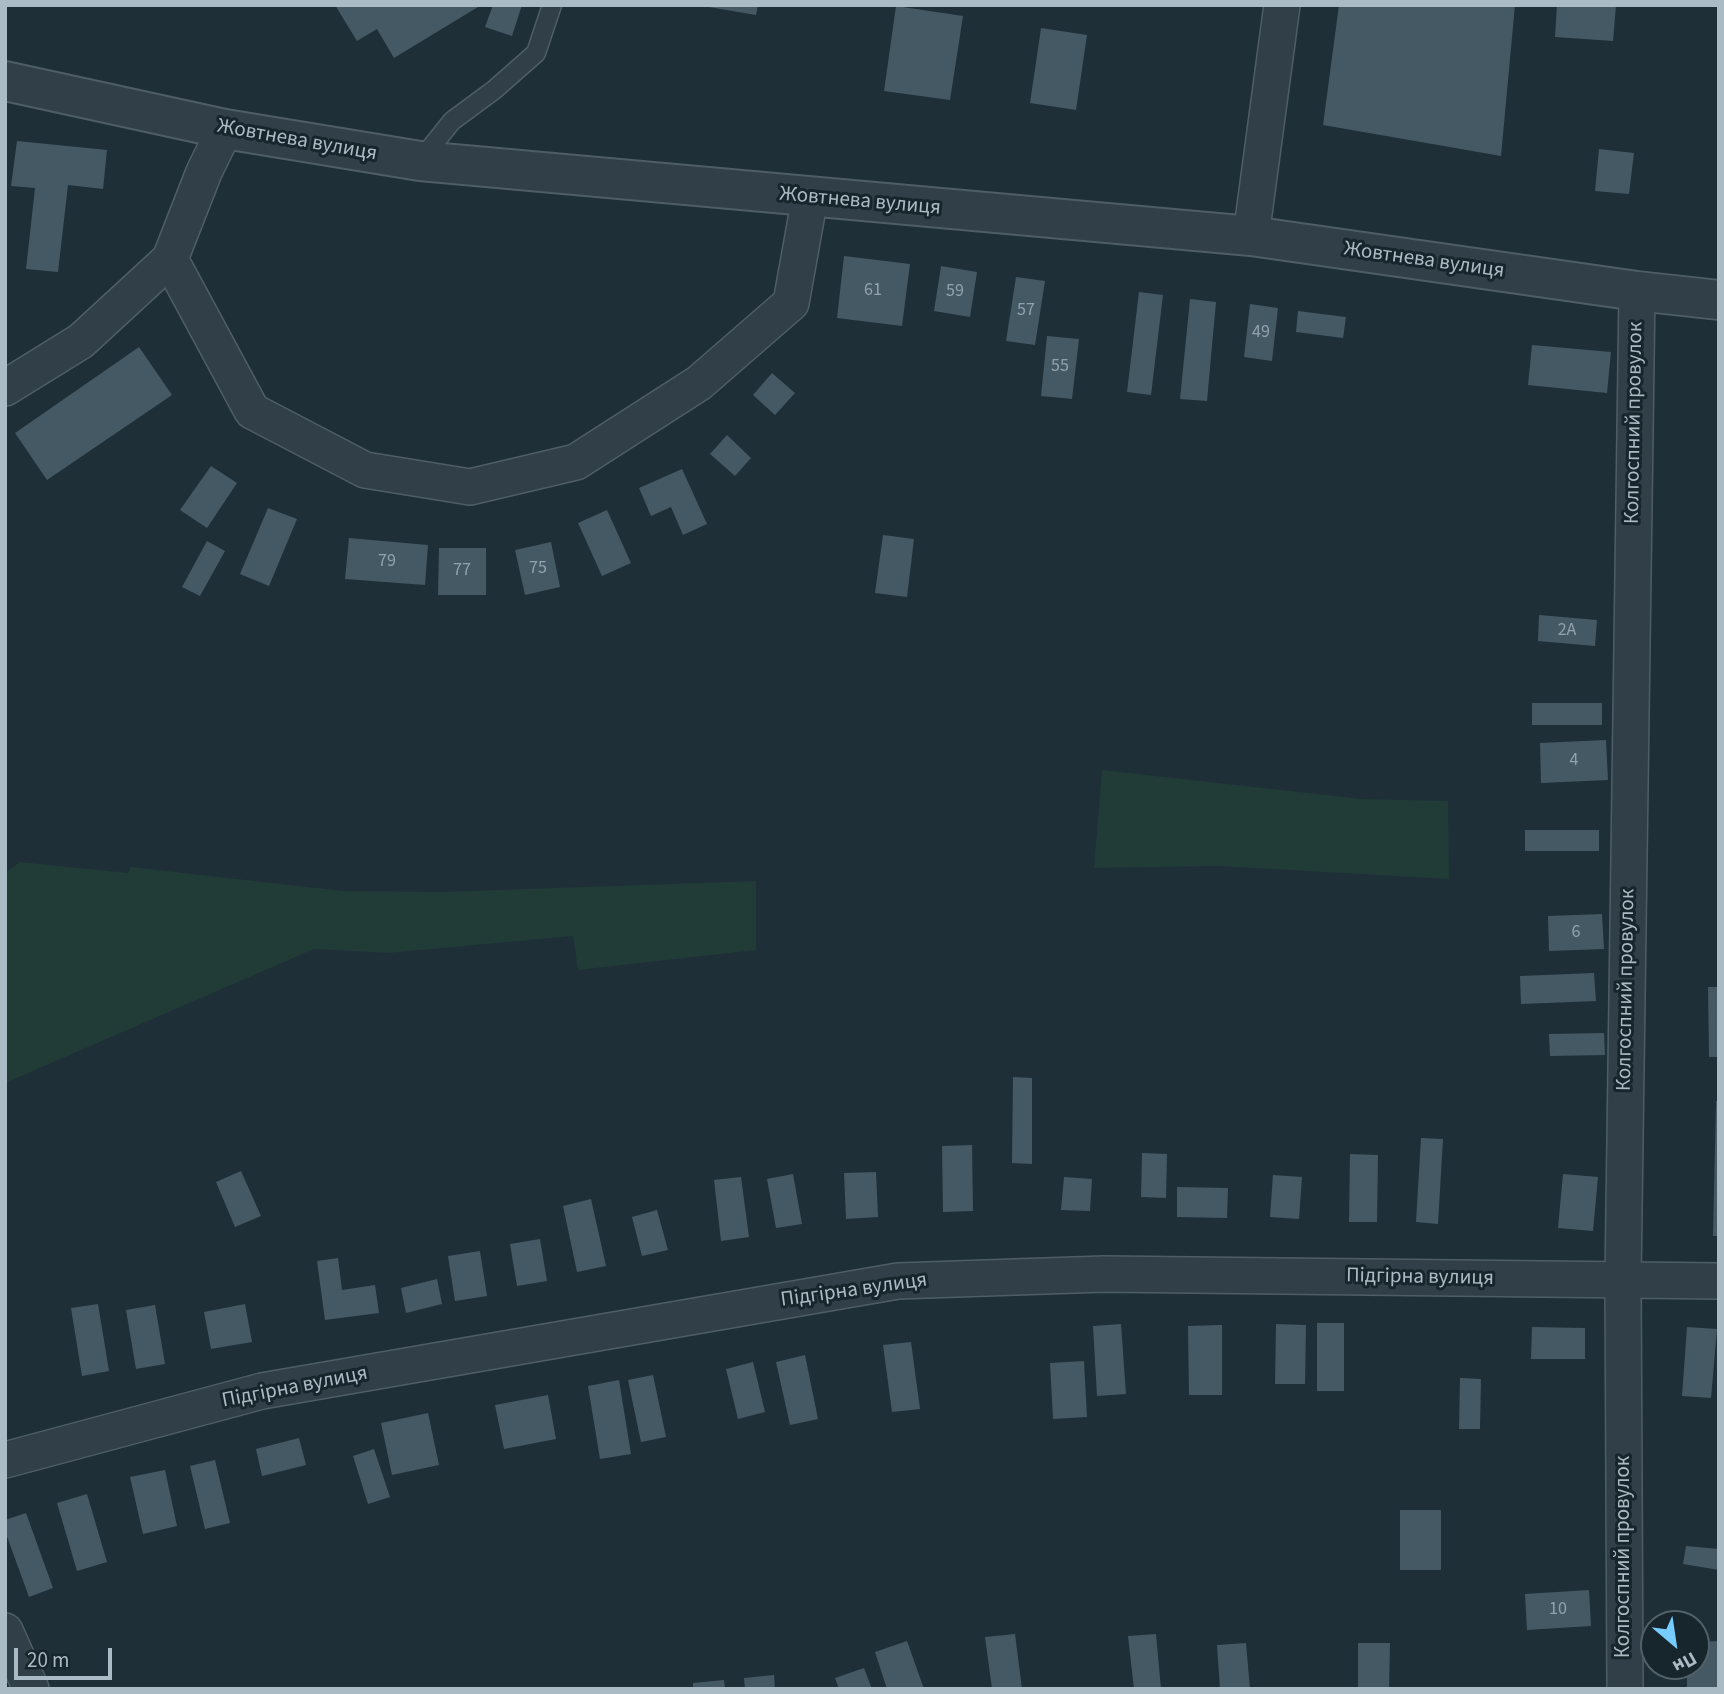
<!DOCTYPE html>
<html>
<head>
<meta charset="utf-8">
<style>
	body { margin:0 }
	#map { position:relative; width:1724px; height:1694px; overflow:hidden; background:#1e2f38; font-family:"Source Sans 3",sans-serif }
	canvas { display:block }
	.frame { position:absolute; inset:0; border:7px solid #abbbc5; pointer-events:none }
	.north { position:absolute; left:1640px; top:1610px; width:70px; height:70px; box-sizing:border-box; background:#17252c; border:2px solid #526169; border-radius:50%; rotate:151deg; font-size:19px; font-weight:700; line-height:28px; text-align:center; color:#abbbc5 }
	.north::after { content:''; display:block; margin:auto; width:24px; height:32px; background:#76cbff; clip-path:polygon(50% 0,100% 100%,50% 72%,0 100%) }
	.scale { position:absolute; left:14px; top:1648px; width:98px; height:32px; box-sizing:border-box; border:4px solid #abbbc5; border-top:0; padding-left:9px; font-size:21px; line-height:24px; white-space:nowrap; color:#abbbc5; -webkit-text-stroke:5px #17252c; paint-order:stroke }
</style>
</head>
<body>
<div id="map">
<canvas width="1724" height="1694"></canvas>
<div class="frame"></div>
<div class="north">Пн</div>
<div class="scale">20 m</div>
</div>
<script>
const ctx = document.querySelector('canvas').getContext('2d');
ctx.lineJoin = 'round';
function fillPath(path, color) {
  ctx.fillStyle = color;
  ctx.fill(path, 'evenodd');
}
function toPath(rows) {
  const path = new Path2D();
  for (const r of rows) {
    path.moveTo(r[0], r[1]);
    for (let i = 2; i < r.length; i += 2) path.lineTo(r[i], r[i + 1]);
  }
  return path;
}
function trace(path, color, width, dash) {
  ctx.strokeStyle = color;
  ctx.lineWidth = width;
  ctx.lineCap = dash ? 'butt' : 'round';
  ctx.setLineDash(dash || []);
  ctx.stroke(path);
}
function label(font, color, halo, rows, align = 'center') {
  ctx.font = font + ' "Source Sans 3",sans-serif';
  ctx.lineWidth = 6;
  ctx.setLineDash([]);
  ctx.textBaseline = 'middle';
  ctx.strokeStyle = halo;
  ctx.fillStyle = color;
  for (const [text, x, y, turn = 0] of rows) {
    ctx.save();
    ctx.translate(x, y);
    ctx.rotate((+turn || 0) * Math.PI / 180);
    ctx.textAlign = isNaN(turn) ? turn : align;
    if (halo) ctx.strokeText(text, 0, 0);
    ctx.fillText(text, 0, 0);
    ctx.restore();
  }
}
fillPath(toPath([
	[1102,770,1362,799,1448,801,1449,879,1218,866,1094,868],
	[20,862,128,873,131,867,343,891,440,892,756,881,756,950,578,970,573,936,388,953,314,949,5,1083,5,873]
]), '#213b37');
fillPath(toPath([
	[335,5,477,5,478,7,394,58,377,29,357,41],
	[493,5,522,5,512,36,485,27],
	[697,5,758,5,756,15],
	[1339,5,1515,5,1501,156,1323,125],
	[1557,5,1616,5,1613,41,1555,37],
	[896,6,963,16,950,100,884,91],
	[1041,28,1087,35,1076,110,1030,103],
	[17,141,107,150,103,189,68,185,58,272,26,269,35,188,11,186],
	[1599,149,1634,153,1629,194,1595,191],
	[844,256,910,264,902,326,837,318],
	[941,266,977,272,970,317,934,311],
	[1016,277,1045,281,1035,345,1006,341],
	[1139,292,1163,295,1151,395,1127,392],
	[1190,299,1216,302,1207,401,1180,399],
	[1250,304,1278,308,1272,361,1244,357],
	[1298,311,1346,317,1343,338,1296,332],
	[1047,336,1079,339,1072,399,1041,396],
	[1532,345,1611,352,1607,393,1528,385],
	[139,347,172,395,47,480,15,433],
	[772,373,795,393,775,415,753,395],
	[727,435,751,458,735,476,710,454],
	[211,466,237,483,207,528,180,510],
	[682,469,707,524,683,535,671,507,651,516,639,488],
	[268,508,297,519,269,586,240,574],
	[607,510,631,563,602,576,578,523],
	[883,535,914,539,907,597,875,593],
	[349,538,428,545,425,585,345,579],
	[207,541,225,551,200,596,182,587],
	[551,542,560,587,525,595,515,550],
	[439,548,486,548,486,595,438,595],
	[1539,615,1597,620,1595,646,1538,641],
	[1532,703,1602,703,1602,725,1532,725],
	[1606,740,1608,780,1541,783,1540,743],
	[1525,830,1599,830,1599,851,1525,851],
	[1602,914,1604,949,1549,951,1548,916],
	[1594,973,1596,1001,1521,1004,1520,976],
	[1708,987,1719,987,1719,1057,1709,1057],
	[1604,1033,1605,1055,1550,1056,1549,1034],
	[1013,1077,1032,1078,1032,1164,1012,1163],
	[1716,1101,1719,1101,1719,1236,1713,1236],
	[1421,1138,1443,1139,1438,1224,1416,1222],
	[972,1145,973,1211,943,1212,942,1146],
	[1142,1153,1167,1154,1166,1198,1141,1197],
	[1350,1154,1378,1155,1377,1222,1349,1222],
	[241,1171,261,1216,235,1227,216,1182],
	[876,1172,878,1217,846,1219,844,1173],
	[793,1174,802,1224,776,1228,767,1179],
	[1563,1174,1598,1177,1593,1231,1558,1228],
	[1273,1175,1302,1177,1299,1219,1270,1217],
	[741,1177,749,1237,721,1241,714,1180],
	[1064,1177,1092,1179,1090,1211,1061,1210],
	[1177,1187,1228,1188,1227,1218,1177,1217],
	[591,1199,606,1266,577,1272,563,1206],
	[657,1210,668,1250,642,1256,632,1217],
	[540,1239,547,1281,517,1286,510,1244],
	[480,1251,487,1296,455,1301,448,1256],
	[338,1258,342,1290,375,1285,379,1313,325,1320,317,1261],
	[437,1279,442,1304,406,1313,401,1288],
	[98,1304,109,1371,82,1376,71,1308],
	[245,1304,252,1342,211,1349,204,1312],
	[155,1305,165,1364,136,1369,126,1310],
	[1317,1323,1344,1323,1344,1391,1317,1391],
	[1121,1324,1126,1394,1097,1396,1093,1326],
	[1276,1324,1306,1325,1305,1384,1275,1384],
	[1222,1325,1222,1395,1189,1395,1188,1326],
	[1532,1327,1585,1328,1585,1359,1531,1359],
	[1687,1327,1717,1329,1711,1398,1682,1396],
	[911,1342,920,1409,892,1412,883,1345],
	[805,1355,818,1419,790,1425,776,1362],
	[1084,1361,1087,1417,1053,1419,1050,1363],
	[753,1362,765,1412,738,1419,726,1369],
	[653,1375,666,1437,641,1442,628,1380],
	[1460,1378,1481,1379,1480,1429,1459,1429],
	[619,1380,631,1454,600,1459,588,1386],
	[548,1395,556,1439,504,1449,495,1405],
	[428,1413,439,1465,392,1475,381,1423],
	[299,1438,306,1465,262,1476,256,1449],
	[374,1449,390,1497,368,1504,353,1456],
	[215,1460,230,1523,205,1529,190,1466],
	[165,1470,177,1526,143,1534,130,1477],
	[87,1494,107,1562,77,1571,57,1503],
	[1400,1510,1441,1510,1441,1570,1400,1570],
	[26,1513,53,1588,29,1597,5,1531,5,1520],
	[1686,1546,1719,1549,1719,1570,1683,1564],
	[1589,1590,1591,1626,1527,1630,1525,1594],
	[1015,1634,1022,1689,992,1689,985,1637],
	[1156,1634,1161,1689,1134,1689,1128,1636],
	[907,1641,924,1689,887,1689,875,1652],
	[1719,1641,1719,1688,1687,1688,1687,1666,1696,1666,1696,1642],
	[1246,1643,1250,1689,1220,1689,1217,1645],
	[1358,1643,1390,1643,1389,1689,1358,1689],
	[864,1668,872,1689,839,1689,835,1678],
	[774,1675,775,1689,745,1689,744,1678],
	[724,1680,725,1689,693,1689,693,1683]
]), '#455964');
const service = toPath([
	[420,161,452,121,494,90,536,53,552,5]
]);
const minor = toPath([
	[1251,236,1282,5],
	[170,259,252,411,365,470,470,487,576,462,699,383,791,303,810,197],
	[5,388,81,341,170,259,204,172,225,129],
	[5,1460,262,1391,898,1281,1104,1274,1719,1281],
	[5,1631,31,1689],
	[1625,1689,1623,1280,1637,291]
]);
const tertiary = toPath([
	[5,81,225,129,420,161,1251,236,1637,291,1719,300]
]);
trace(service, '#4f5e66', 21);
trace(minor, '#4f5e66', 38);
trace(tertiary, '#4f5e66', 42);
trace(service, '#314048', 18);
trace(minor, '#314048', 35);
trace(tertiary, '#314048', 38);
label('18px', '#92a2ad', null, [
	["61",873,291],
	["59",955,292],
	["57",1026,311],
	["49",1261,333],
	["55",1060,367],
	["79",387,562],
	["75",538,569],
	["77",462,571],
	["2А",1567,631],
	["4",1574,761],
	["6",1576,933],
	["10",1558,1610]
]);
label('21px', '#abbbc5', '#17252c', [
	["Жовтнева вулиця",297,141,10],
	["Жовтнева вулиця",860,202,5],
	["Жовтнева вулиця",1424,261,8],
	["Колгоспний провулок",1635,423,-89],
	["Колгоспний провулок",1627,990,-89],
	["Підгірна вулиця",1420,1278,1],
	["Підгірна вулиця",854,1291,-8],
	["Підгірна вулиця",295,1388,-11],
	["Колгоспний провулок",1624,1557,-90]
]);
</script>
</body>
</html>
